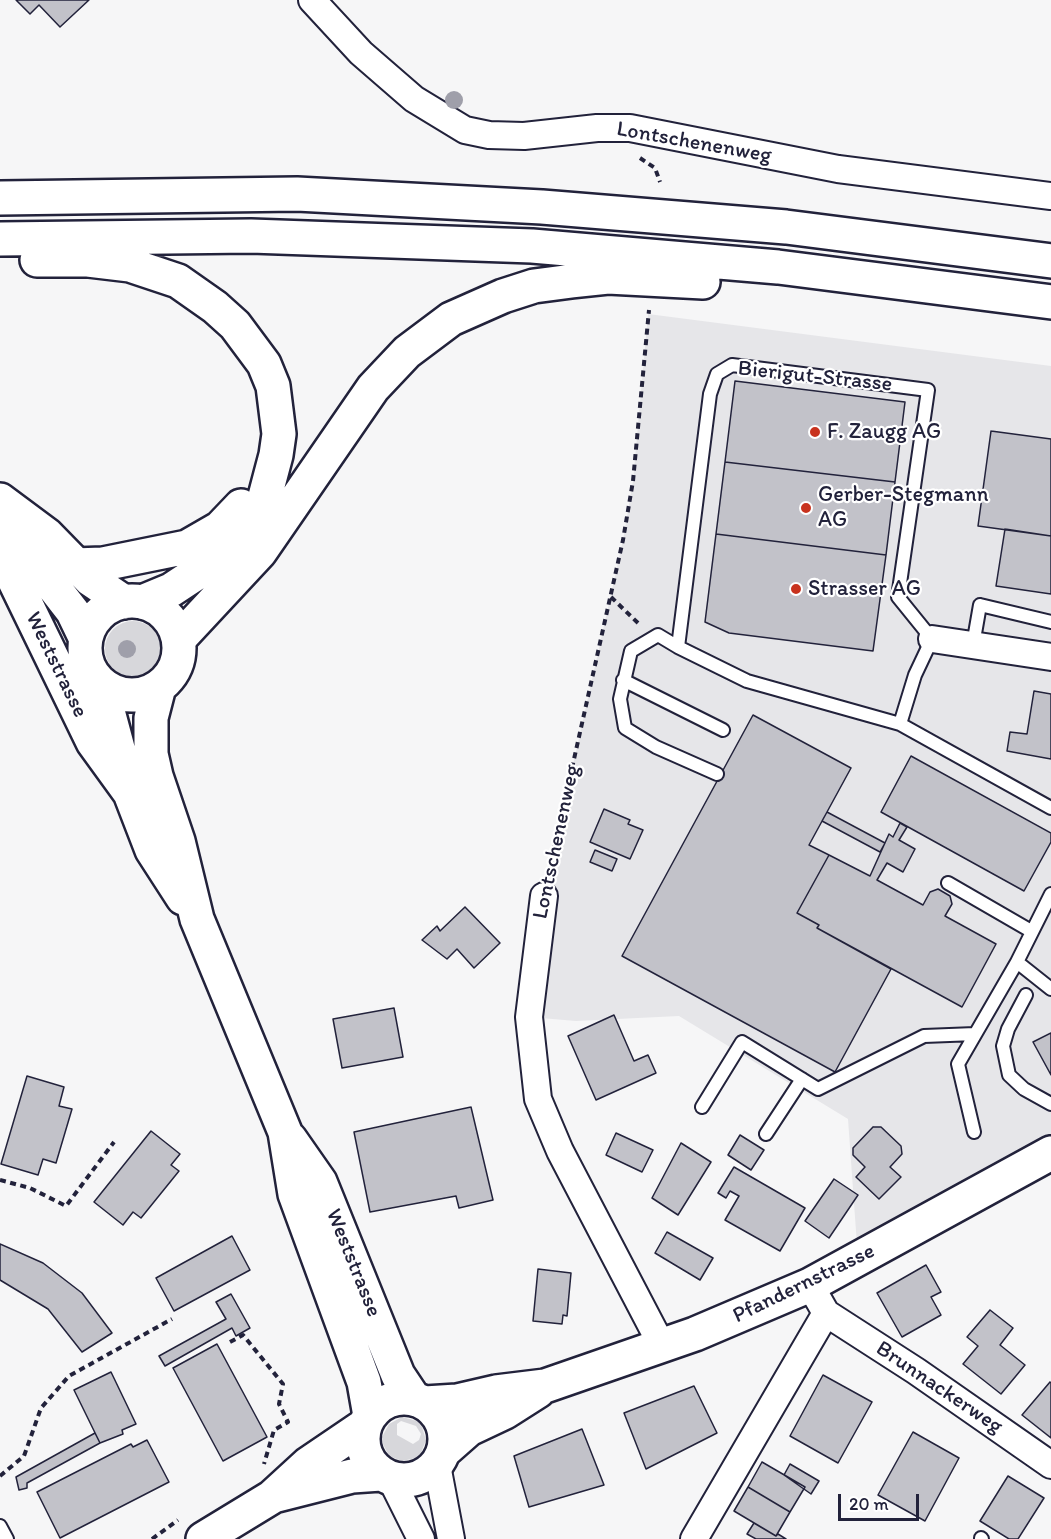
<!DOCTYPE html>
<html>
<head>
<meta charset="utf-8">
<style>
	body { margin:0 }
	#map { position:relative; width:1051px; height:1539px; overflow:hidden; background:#f6f6f7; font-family:Itim,sans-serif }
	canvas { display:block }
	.scale { position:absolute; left:838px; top:1494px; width:81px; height:27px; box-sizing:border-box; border:3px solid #22223b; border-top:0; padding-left:8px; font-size:18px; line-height:21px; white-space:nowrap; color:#22223b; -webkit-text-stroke:4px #fff; paint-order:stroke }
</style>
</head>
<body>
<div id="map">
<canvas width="1051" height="1539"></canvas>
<div class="scale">20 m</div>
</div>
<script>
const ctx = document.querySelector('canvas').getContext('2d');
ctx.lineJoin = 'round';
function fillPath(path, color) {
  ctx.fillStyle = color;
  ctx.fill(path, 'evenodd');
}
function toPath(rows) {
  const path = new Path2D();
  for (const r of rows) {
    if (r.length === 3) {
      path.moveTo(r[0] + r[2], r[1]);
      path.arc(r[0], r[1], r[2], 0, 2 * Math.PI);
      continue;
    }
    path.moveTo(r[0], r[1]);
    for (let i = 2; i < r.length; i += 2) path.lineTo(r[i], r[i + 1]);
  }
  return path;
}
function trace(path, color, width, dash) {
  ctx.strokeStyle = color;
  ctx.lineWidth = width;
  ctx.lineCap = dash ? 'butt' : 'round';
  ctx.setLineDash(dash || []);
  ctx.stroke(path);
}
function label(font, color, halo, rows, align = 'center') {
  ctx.font = font + ' Itim,sans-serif';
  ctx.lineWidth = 4.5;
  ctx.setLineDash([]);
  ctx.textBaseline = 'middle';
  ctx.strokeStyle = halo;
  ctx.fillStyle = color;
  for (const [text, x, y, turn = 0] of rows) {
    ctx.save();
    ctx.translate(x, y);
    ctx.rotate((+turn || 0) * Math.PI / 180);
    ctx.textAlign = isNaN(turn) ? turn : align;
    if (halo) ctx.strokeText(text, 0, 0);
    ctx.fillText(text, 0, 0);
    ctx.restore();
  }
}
fillPath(toPath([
	[648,314,1051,366,1051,1153,858,1259,848,1119,679,1016,576,1021,529,1017,544,896,623,540,633,481]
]), '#e6e6e9');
fillPath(toPath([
	[133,649,28],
	[402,1417,417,1421,422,1427,426,1440,421,1453,416,1458,402,1461,389,1456,383,1444,382,1437,389,1424],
	[401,1421,416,1426,421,1434,419,1440,413,1444,397,1435,397,1424]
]), '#d7d7db');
const building = toPath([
	[16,0,89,0,60,27,39,5,30,14,16,0],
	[735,381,905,402,895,482,725,462,735,381],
	[991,431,1051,439,1051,536,978,526,991,431],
	[725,462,895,482,886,555,716,534,725,462],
	[1005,529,1051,536,1051,594,996,586,1005,529],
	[716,534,886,555,873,651,729,633,705,622,716,534],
	[1034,691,1051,694,1051,759,1007,751,1010,732,1027,734,1034,691],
	[753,715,851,768,809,845,829,855,797,913,819,925,817,928,891,969,835,1072,622,956,753,715],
	[911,756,1051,833,1051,842,1024,891,881,812,911,756],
	[604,809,630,820,628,824,643,830,630,859,590,842,604,809],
	[827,812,885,843,880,852,822,821,827,812],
	[900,823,907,827,899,840,915,849,903,872,887,863,877,880,923,905,930,892,938,889,950,896,952,904,945,916,996,944,962,1007,817,928,819,925,797,913,829,855,870,876,889,834,893,837,900,823],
	[595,850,617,859,612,871,590,862,595,850],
	[465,907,500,943,474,968,457,949,447,959,422,940,437,926,440,931,465,907],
	[394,1008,403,1057,342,1068,333,1019,394,1008],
	[614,1015,634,1061,648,1055,656,1073,596,1100,568,1036,614,1015],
	[1051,1033,1051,1075,1033,1042,1051,1033],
	[27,1076,64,1087,59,1106,72,1109,56,1163,43,1159,38,1175,1,1164,27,1076],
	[471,1107,493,1200,459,1208,456,1196,370,1212,354,1132,471,1107],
	[873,1127,881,1127,901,1146,902,1154,890,1167,901,1177,879,1199,856,1177,865,1167,853,1155,853,1148,873,1127],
	[151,1131,180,1154,171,1165,179,1171,141,1218,133,1212,123,1225,94,1202,151,1131],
	[616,1133,653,1150,642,1172,606,1155,616,1133],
	[740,1135,764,1150,751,1170,728,1155,740,1135],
	[681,1143,711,1162,678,1215,652,1198,681,1143],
	[734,1167,805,1208,780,1251,725,1220,739,1196,730,1191,726,1198,718,1193,734,1167],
	[834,1179,858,1195,829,1238,805,1221,834,1179],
	[667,1232,713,1258,700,1280,655,1253,667,1232],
	[232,1236,250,1270,174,1311,156,1278,232,1236],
	[0,1244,43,1263,82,1293,112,1333,82,1352,48,1309,0,1280,0,1244],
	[926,1265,941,1292,931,1297,941,1315,902,1337,877,1293,926,1265],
	[538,1269,571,1273,567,1316,563,1315,562,1324,533,1321,538,1269],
	[231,1294,250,1328,236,1336,232,1328,165,1366,159,1356,226,1319,216,1302,231,1294],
	[990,1310,1013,1328,1000,1345,1025,1365,1001,1394,963,1364,978,1346,967,1337,990,1310],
	[217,1344,267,1437,223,1461,173,1368,217,1344],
	[111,1372,136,1424,122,1430,123,1434,100,1443,74,1390,111,1372],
	[823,1375,872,1402,838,1463,790,1436,823,1375],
	[1050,1382,1051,1383,1051,1438,1022,1415,1050,1382],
	[694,1386,717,1433,646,1469,624,1413,694,1386],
	[582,1429,604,1485,529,1507,514,1456,582,1429],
	[913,1432,959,1458,925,1521,878,1495,913,1432],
	[95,1433,100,1443,27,1483,27,1488,19,1490,16,1477,95,1433],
	[147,1440,169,1482,60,1538,37,1492,131,1444,133,1447,147,1440],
	[762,1462,805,1487,790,1512,748,1487,762,1462],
	[790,1464,819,1481,811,1494,784,1475,790,1464],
	[1008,1476,1044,1498,1018,1539,1009,1539,980,1521,1008,1476],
	[748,1487,790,1512,776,1536,734,1511,748,1487],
	[754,1523,776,1536,778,1534,786,1539,756,1539,747,1534,754,1523]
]);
fillPath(building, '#c2c2c9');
trace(building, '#22223b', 1.5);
const lane = toPath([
	[973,645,980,605,1051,622],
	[678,647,710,394,717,374,732,365,928,390,898,597,932,639,915,675,900,724,747,681,678,647,658,635,631,651,620,699,625,728,656,747,717,774],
	[623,680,723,730],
	[900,724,1051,808],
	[948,883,1031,931],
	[1051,894,1017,962,1051,989],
	[1026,995,1008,1029,1003,1046,1009,1075,1024,1089,1051,1104],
	[702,1107,742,1042,818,1089,924,1036,975,1034],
	[974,1132,958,1064,1017,962],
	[766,1134,802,1079],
	[0,1526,7,1539],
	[981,1538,982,1539]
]);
const street = toPath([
	[312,0,361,53,414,99,465,130,489,135,524,136,597,128,630,128,838,169,1051,196],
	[932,639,1051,657],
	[544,896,529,1017,538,1099,560,1151,662,1346],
	[810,1285,826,1313,916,1371,1051,1465],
	[437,1465,451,1539],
	[391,1479,421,1539],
	[694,1539,826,1313]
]);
const secondary = toPath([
	[0,500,47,535,90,579,124,602],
	[6,516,28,554,73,612,85,637],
	[0,530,7,565,93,742,130,793],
	[132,648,47],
	[101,685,130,793,152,850,183,898],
	[159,687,151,718,151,754,156,776,178,841,197,919,285,1132,295,1194,364,1382,370,1416],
	[290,1139,320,1182,398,1375,414,1399],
	[404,1439,41],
	[425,1403,457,1401,496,1392,545,1386,695,1334,810,1285,1051,1153],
	[444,1451,469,1429,505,1412,538,1391],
	[277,1495,352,1476,381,1474],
	[203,1539,272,1497,308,1464,364,1426]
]);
const highway = toPath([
	[0,198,297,194,542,207,786,227,1051,261],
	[0,239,251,236,532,246,778,267,1051,302],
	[37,260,88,260,130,265,178,281,215,307,235,325,264,364,273,386,279,434,276,455,262,508,245,532,215,561,171,590,142,602],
	[74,565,103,564,187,547,220,528,241,506],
	[179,639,260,552,373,388,407,352,451,319,503,296,534,286,572,281,608,277,703,282]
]);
trace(lane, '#22223b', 16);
trace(street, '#22223b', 30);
trace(secondary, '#22223b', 38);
trace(highway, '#22223b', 38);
trace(toPath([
	[640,158,655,168,660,182],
	[611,597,639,624],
	[549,871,623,540,633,481,649,310],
	[0,1180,30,1188,66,1206,114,1142],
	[230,1342,243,1335,283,1384,279,1404,288,1422,274,1430,264,1464],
	[0,1476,24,1456,41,1408,69,1376,172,1319],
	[152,1539,178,1520]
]), '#22223b', 4, [6, 4.5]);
trace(lane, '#fff', 12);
trace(street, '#fff', 26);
trace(secondary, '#fff', 33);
trace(highway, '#fff', 33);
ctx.fillStyle = '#9f9faa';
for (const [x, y] of [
	[454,100],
	[127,649]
]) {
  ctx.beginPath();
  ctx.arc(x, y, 9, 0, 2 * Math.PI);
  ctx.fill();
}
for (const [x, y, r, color] of [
	[815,432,6,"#c8321e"],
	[806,508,6,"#c8321e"],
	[796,589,6,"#c8321e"]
]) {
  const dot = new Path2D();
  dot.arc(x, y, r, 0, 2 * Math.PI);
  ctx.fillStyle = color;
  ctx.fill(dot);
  trace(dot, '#fff', 2);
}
label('22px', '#22223b', '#fff', [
	["Lontschenenweg",694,143,10],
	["Bierigut-Strasse",815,377,6],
	["Weststrasse",56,665,64],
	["Lontschenenweg",557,842,-78],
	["Weststrasse",353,1263,68],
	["Pfandernstrasse",804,1284,-26],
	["Brunnackerweg",939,1388,34]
]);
label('22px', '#22223b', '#fff', [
	["F. Zaugg AG",827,432],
	["Gerber-Stegmann",818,495],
	["AG",818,520],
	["Strasser AG",808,589]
], 'left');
</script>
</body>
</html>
